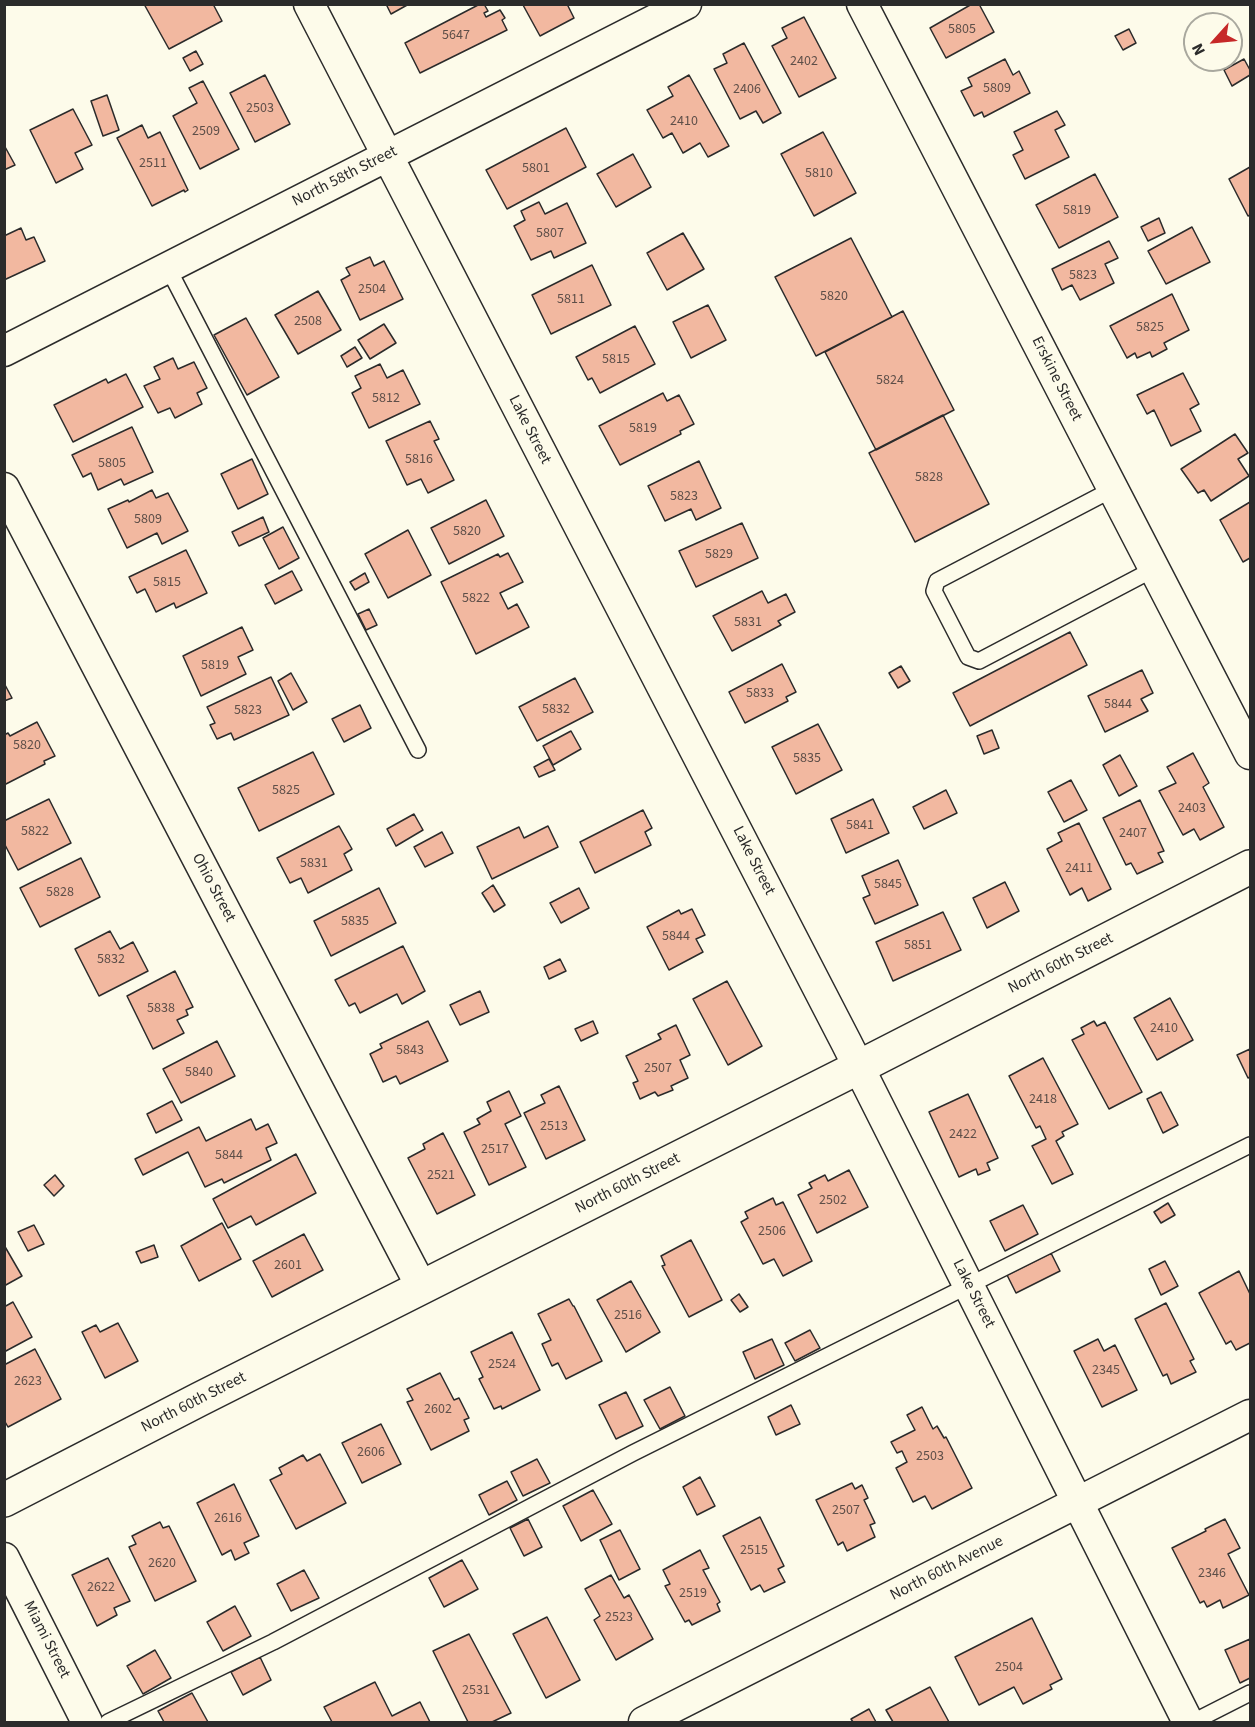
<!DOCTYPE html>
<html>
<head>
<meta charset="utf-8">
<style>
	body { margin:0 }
	#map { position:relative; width:1255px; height:1727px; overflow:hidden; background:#fdfbea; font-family:"Source Sans 3",sans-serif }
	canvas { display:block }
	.frame { position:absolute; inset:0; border:6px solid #2b2b2b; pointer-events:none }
	.north { position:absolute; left:1183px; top:12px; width:60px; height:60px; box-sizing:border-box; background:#fdfbea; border:2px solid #a9a89e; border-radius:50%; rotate:243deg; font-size:16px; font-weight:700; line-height:24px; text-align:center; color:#2b2b2b }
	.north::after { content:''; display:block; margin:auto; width:21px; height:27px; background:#c62828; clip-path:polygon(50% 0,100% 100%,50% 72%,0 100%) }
</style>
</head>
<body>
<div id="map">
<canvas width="1255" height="1727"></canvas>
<div class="frame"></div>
<div class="north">N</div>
</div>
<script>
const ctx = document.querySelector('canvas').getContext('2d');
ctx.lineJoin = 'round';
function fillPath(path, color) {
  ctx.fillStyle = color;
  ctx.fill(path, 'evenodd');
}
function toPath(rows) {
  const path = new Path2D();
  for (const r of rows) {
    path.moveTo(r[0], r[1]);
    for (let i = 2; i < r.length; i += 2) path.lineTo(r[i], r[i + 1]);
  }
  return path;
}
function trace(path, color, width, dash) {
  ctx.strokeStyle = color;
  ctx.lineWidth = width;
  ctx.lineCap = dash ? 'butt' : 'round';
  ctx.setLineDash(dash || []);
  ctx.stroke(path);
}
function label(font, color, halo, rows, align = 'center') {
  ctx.font = font + ' "Source Sans 3",sans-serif';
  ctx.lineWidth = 4.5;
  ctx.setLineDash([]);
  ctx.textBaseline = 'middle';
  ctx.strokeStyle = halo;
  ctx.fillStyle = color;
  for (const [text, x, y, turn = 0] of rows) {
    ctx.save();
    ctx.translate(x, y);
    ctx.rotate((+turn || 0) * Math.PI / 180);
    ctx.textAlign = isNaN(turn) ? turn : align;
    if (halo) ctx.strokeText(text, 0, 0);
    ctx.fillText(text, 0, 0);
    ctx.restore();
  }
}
const building = toPath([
	[144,4,213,4,222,21,169,49,144,4],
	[386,4,409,4,391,14,386,4],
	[480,4,484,4,488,11,484,13,486,17,500,10,505,18,502,20,507,30,420,73,405,43,480,4],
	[567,4,574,18,540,36,523,5,567,4],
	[972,4,979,4,994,32,946,58,930,28,972,4],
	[804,17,836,78,799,97,772,46,787,38,782,28,804,17],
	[1129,29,1136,43,1123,50,1115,36,1129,29],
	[744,43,781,113,763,123,756,111,740,119,714,69,727,63,723,54,744,43],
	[196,51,203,64,190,71,183,58,196,51],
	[1005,59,1013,75,1019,71,1030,93,984,117,982,112,974,116,961,91,972,86,968,78,1005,59],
	[1244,59,1250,70,1250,75,1232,86,1224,70,1244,59],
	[265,75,290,124,255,142,230,93,265,75],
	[689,75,729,146,708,157,700,143,683,153,672,133,663,138,647,110,673,96,668,87,689,75],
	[203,81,239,149,200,169,173,116,197,103,189,88,203,81],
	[107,95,119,130,103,136,91,101,107,95],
	[73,109,92,145,75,153,83,169,56,183,30,130,73,109],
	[1057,111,1065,125,1055,130,1069,157,1025,179,1013,155,1023,150,1014,132,1057,111],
	[142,125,148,138,160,132,188,190,185,192,184,190,152,206,117,138,142,125],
	[566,128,586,167,507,209,486,170,566,128],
	[823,132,856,193,814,216,781,154,823,132],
	[4,145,15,165,4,170,4,145],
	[633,154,651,187,616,207,597,174,633,154],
	[1250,167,1250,215,1248,216,1229,179,1250,167],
	[1095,174,1118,217,1059,248,1036,205,1095,174],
	[539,202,545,214,567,203,586,243,554,258,551,251,531,260,514,226,525,220,521,211,539,202],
	[1159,218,1165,233,1148,241,1141,227,1159,218],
	[1192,227,1210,262,1166,284,1148,251,1192,227],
	[21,228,26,240,34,237,45,261,4,280,4,236,21,228],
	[683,233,704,269,667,290,647,253,683,233],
	[851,238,892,317,816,356,775,277,851,238],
	[1109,241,1118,258,1105,264,1114,283,1080,300,1072,285,1062,290,1052,269,1109,241],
	[370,257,374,266,384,261,403,299,360,320,341,280,350,275,346,268,370,257],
	[592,265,611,305,551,334,532,295,592,265],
	[318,291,341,330,298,354,275,315,318,291],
	[1172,294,1189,330,1164,343,1167,349,1152,357,1150,352,1137,358,1135,353,1127,358,1110,326,1172,294],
	[708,305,726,340,691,358,673,322,708,305],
	[903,311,954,410,876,450,825,352,903,311],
	[246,318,279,377,247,395,214,335,246,318],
	[384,324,396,343,370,359,358,340,384,324],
	[635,326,655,364,600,393,592,378,588,380,576,357,635,326],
	[355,347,362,358,347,367,341,356,355,347],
	[173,358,178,369,194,362,207,388,197,393,202,404,175,418,170,408,158,413,144,386,160,379,154,367,173,358],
	[380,364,387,378,403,370,420,404,369,428,352,393,361,388,355,376,380,364],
	[1183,373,1199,404,1190,409,1201,431,1171,446,1154,410,1147,414,1137,395,1183,373],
	[126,374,143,407,73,442,54,405,106,379,108,383,126,374],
	[663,393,667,401,679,395,694,424,680,431,681,434,620,465,599,426,663,393],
	[943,415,989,504,915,542,869,453,943,415],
	[430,421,439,439,434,441,454,480,428,493,421,479,407,485,386,441,430,421],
	[132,427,153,472,124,485,121,479,98,490,91,473,83,477,72,455,132,427],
	[1235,434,1248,453,1238,459,1249,476,1211,501,1204,490,1198,493,1181,469,1235,434],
	[252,459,268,494,238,509,221,474,252,459],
	[699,461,721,508,696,520,691,509,665,521,648,486,699,461],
	[152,490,156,498,168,493,188,531,162,544,157,533,127,548,108,509,128,500,129,502,152,490],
	[486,500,504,536,449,564,431,528,486,500],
	[1250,502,1250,558,1243,562,1220,520,1250,502],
	[263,517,269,532,239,546,232,532,263,517],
	[742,523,758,558,696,587,679,551,742,523],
	[283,527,299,558,279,569,263,538,283,527],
	[408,530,431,575,388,598,365,554,408,530],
	[186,550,207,593,176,608,174,603,156,612,145,589,137,593,129,577,186,550],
	[508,553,523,582,500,593,508,609,517,604,529,627,476,654,441,582,498,554,500,557,508,553],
	[292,571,302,590,275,604,265,585,292,571],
	[365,573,369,582,355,590,350,582,365,573],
	[762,591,768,603,786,594,795,612,778,621,781,625,732,651,713,616,762,591],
	[369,609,377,625,366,630,358,614,369,609],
	[242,627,253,650,238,657,246,674,201,696,183,656,242,627],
	[1070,632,1087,665,970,726,953,693,1070,632],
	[782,664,796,692,786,697,788,701,745,723,729,692,782,664],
	[901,666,910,681,898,688,889,673,901,666],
	[1142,670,1153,693,1141,699,1148,711,1105,732,1088,696,1142,670],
	[291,673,307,702,293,710,278,681,291,673],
	[271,677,289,715,234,740,231,733,217,739,210,725,215,723,207,707,271,677],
	[575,678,593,712,537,741,519,707,575,678],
	[4,683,12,698,4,701,4,683],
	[360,705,371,728,344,742,332,719,360,705],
	[37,722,55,756,44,761,45,764,4,785,4,735,8,733,10,736,37,722],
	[818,724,842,770,796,794,772,747,818,724],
	[992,730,999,748,984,754,977,736,992,730],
	[571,731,581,749,553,765,543,746,571,731],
	[313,752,334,794,259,831,238,788,313,752],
	[1193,753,1209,783,1203,787,1224,827,1200,840,1194,829,1183,835,1159,791,1176,783,1167,767,1193,753],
	[1120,755,1137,786,1119,796,1103,765,1120,755],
	[549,759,555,770,539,777,534,767,549,759],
	[1071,780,1087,810,1064,822,1048,792,1071,780],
	[946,790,957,813,924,829,913,807,946,790],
	[49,799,71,843,18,870,4,843,4,821,49,799],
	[873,799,889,833,846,853,831,819,873,799],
	[1140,800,1164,851,1158,853,1163,862,1137,874,1131,863,1126,865,1103,818,1140,800],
	[643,810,652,828,645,832,651,845,595,873,580,842,643,810],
	[414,814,423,830,396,846,387,829,414,814],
	[1079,823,1111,889,1088,901,1082,888,1070,895,1047,849,1062,841,1058,833,1079,823],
	[339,826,352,849,344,854,352,870,308,893,301,878,290,883,277,858,339,826],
	[548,826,558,847,492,879,477,847,519,827,524,838,548,826],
	[442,832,453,853,425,867,414,847,442,832],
	[81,858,100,897,40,927,20,888,81,858],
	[898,860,918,905,875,924,863,898,870,895,862,876,898,860],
	[1005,882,1019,911,987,928,973,898,1005,882],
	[493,885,505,905,494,912,482,893,493,885],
	[379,888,396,923,331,956,314,921,379,888],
	[579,888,589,908,561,923,550,903,579,888],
	[692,909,705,935,696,939,703,952,669,970,647,927,679,910,681,914,692,909],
	[943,912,961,950,893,981,876,942,943,912],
	[110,931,120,949,133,942,148,971,99,996,75,949,110,931],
	[403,946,425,991,402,1004,397,994,360,1013,355,1003,349,1006,335,980,403,946],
	[560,959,566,971,549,979,544,967,560,959],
	[175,971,193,1007,186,1010,188,1015,177,1020,184,1033,153,1049,127,996,175,971],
	[727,981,762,1046,728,1065,693,999,727,981],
	[480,991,489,1012,460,1025,450,1005,480,991],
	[1170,998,1193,1040,1157,1060,1134,1018,1170,998],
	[428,1021,448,1061,400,1084,396,1076,383,1082,370,1054,382,1048,380,1044,428,1021],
	[593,1021,598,1033,581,1041,575,1029,593,1021],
	[1094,1021,1097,1026,1105,1022,1142,1092,1109,1109,1072,1040,1084,1034,1081,1028,1094,1021],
	[676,1025,690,1055,680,1060,688,1078,671,1086,673,1090,658,1096,655,1092,640,1099,633,1083,638,1081,626,1056,661,1039,658,1034,676,1025],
	[217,1041,235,1076,181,1103,163,1069,217,1041],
	[1250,1049,1250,1077,1248,1078,1237,1055,1250,1049],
	[1043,1058,1078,1124,1062,1132,1064,1136,1056,1141,1073,1174,1052,1184,1032,1146,1046,1139,1040,1126,1036,1128,1009,1076,1043,1058],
	[559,1086,585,1140,546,1159,524,1113,545,1103,541,1095,559,1086],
	[509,1091,521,1116,505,1124,526,1167,489,1185,464,1132,480,1124,477,1119,491,1111,487,1102,509,1091],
	[1161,1092,1178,1125,1163,1133,1147,1099,1161,1092],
	[968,1094,998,1158,987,1163,990,1170,978,1175,976,1169,959,1177,929,1112,968,1094],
	[172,1101,182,1120,156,1133,147,1114,172,1101],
	[251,1119,256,1130,268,1124,277,1143,266,1148,271,1160,224,1183,222,1179,205,1187,188,1152,143,1175,135,1159,199,1127,206,1141,251,1119],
	[443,1133,475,1195,437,1214,408,1158,425,1149,423,1144,443,1133],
	[296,1154,316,1193,256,1225,251,1216,228,1228,213,1199,296,1154],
	[849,1170,868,1207,817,1233,798,1195,812,1188,809,1183,825,1175,828,1181,849,1170],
	[55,1175,64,1186,54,1196,44,1185,55,1175],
	[773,1198,776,1205,783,1202,812,1261,783,1276,774,1259,763,1264,741,1222,748,1218,745,1212,773,1198],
	[1168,1203,1175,1215,1161,1223,1154,1212,1168,1203],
	[1023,1205,1038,1234,1005,1251,990,1221,1023,1205],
	[222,1223,241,1259,199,1281,181,1246,222,1223],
	[34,1225,44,1244,28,1251,18,1232,34,1225],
	[304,1234,323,1270,272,1297,253,1261,304,1234],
	[691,1240,722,1300,689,1317,662,1266,665,1265,661,1256,691,1240],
	[4,1245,22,1276,4,1286,4,1245],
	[154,1245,158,1257,141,1263,136,1252,154,1245],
	[1051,1253,1060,1271,1016,1293,1007,1275,1051,1253],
	[1165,1261,1178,1286,1161,1295,1149,1269,1165,1261],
	[1239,1271,1250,1294,1250,1343,1236,1350,1231,1341,1226,1344,1199,1293,1239,1271],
	[631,1281,660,1332,626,1352,597,1300,631,1281],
	[739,1294,748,1307,740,1312,731,1300,739,1294],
	[569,1299,573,1306,574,1306,602,1361,566,1379,558,1363,552,1366,542,1344,551,1340,538,1314,569,1299],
	[13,1302,32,1337,4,1352,4,1307,13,1302],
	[1166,1303,1194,1359,1190,1361,1196,1372,1171,1384,1167,1374,1163,1376,1135,1319,1166,1303],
	[118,1323,138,1361,105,1378,82,1332,96,1325,100,1332,118,1323],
	[810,1330,820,1348,795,1361,785,1343,810,1330],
	[512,1332,540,1390,502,1409,501,1406,494,1409,479,1379,483,1377,471,1352,512,1332],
	[772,1339,784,1365,755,1379,743,1352,772,1339],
	[1098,1339,1104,1351,1115,1345,1137,1390,1102,1407,1074,1351,1098,1339],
	[35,1349,61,1399,8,1427,4,1420,4,1365,35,1349],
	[440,1373,454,1400,459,1398,469,1418,464,1420,469,1431,431,1450,407,1402,413,1400,407,1389,440,1373],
	[670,1387,685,1416,660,1429,644,1400,670,1387],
	[626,1392,643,1426,616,1439,599,1405,626,1392],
	[791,1405,800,1424,776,1435,768,1417,791,1405],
	[922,1407,933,1429,937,1426,944,1438,946,1437,972,1488,932,1509,925,1496,913,1502,896,1468,907,1462,902,1451,897,1453,891,1442,915,1430,907,1415,922,1407],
	[381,1424,401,1464,362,1483,342,1443,381,1424],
	[320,1454,346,1503,296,1529,270,1480,282,1474,279,1468,303,1455,307,1461,320,1454],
	[537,1459,550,1483,523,1496,511,1472,537,1459],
	[700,1477,715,1506,697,1515,683,1487,700,1477],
	[507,1481,517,1500,489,1515,479,1495,507,1481],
	[852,1483,855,1489,862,1485,868,1498,864,1500,875,1523,870,1525,875,1537,847,1551,843,1542,838,1545,816,1500,852,1483],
	[234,1484,259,1536,244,1543,249,1553,235,1560,231,1550,222,1555,197,1503,234,1484],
	[593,1490,612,1524,581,1541,563,1506,593,1490],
	[760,1517,784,1566,778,1569,785,1582,764,1592,760,1585,751,1590,723,1536,760,1517],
	[528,1519,542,1547,524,1556,510,1528,528,1519],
	[1225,1519,1240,1548,1228,1554,1249,1595,1223,1608,1220,1600,1207,1607,1204,1601,1200,1603,1172,1548,1206,1531,1205,1529,1225,1519],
	[160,1522,163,1528,169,1526,196,1581,155,1601,129,1547,136,1544,132,1536,160,1522],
	[620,1530,640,1569,619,1580,600,1540,620,1530],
	[700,1550,709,1568,703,1570,720,1602,717,1604,720,1611,692,1625,689,1620,685,1622,665,1586,670,1584,663,1570,700,1550],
	[108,1558,130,1601,114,1608,117,1615,97,1626,72,1575,108,1558],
	[462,1560,478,1589,444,1607,429,1578,462,1560],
	[304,1570,319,1598,291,1611,277,1584,304,1570],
	[611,1575,624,1598,629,1595,653,1639,616,1660,594,1620,600,1616,585,1589,611,1575],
	[235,1606,251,1636,223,1651,207,1622,235,1606],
	[547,1617,580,1680,546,1698,513,1634,547,1617],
	[1032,1618,1062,1679,1050,1685,1052,1689,1023,1704,1014,1687,979,1705,955,1657,1032,1618],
	[469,1634,511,1713,492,1722,468,1722,433,1651,469,1634],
	[1250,1639,1250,1678,1240,1683,1225,1650,1250,1639],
	[155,1650,171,1678,143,1694,127,1666,155,1650],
	[260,1657,271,1680,243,1695,231,1672,260,1657],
	[375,1682,392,1716,420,1702,430,1722,332,1722,324,1707,375,1682],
	[930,1687,949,1722,893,1722,886,1710,930,1687],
	[192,1693,208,1722,164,1722,158,1711,192,1693],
	[869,1709,876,1722,853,1722,851,1719,869,1709]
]);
fillPath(building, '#f2b8a0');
trace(building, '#2b2b2b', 1.5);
const lane = toPath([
	[168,268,418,750],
	[1113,489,937,581,934,591,968,657,979,661,1154,569],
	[108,1722,273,1642,633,1453,1250,1145],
	[1193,1722,1250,1693]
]);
const street = toPath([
	[309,4,846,1042,1188,1722],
	[862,4,1250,754],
	[4,351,686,4],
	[4,488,422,1288],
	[4,1558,87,1722],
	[644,1722,1250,1415]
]);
const secondary = toPath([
	[4,1500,200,1399,859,1067,1250,867]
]);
trace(lane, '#2b2b2b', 18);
trace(street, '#2b2b2b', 33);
trace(secondary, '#2b2b2b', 36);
trace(lane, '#fdfbea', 15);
trace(street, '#fdfbea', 30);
trace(secondary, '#fdfbea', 33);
label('14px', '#5d4e48', null, [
	["5805",962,30],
	["5647",456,36],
	["2402",804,62],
	["5809",997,89],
	["2406",747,90],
	["2503",260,109],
	["2410",684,122],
	["2509",206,132],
	["2511",153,164],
	["5801",536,169],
	["5810",819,174],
	["5819",1077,211],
	["5807",550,234],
	["5823",1083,276],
	["2504",372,290],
	["5820",834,297],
	["5811",571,300],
	["2508",308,322],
	["5825",1150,328],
	["5815",616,360],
	["5824",890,381],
	["5812",386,399],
	["5819",643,429],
	["5816",419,460],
	["5805",112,464],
	["5828",929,478],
	["5823",684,497],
	["5809",148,520],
	["5820",467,532],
	["5829",719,555],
	["5815",167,583],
	["5822",476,599],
	["5831",748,623],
	["5819",215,666],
	["5833",760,694],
	["5844",1118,705],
	["5832",556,710],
	["5823",248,711],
	["5820",27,746],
	["5835",807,759],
	["5825",286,791],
	["2403",1192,809],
	["5841",860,826],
	["5822",35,832],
	["2407",1133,834],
	["5831",314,864],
	["2411",1079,869],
	["5845",888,885],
	["5828",60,893],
	["5835",355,922],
	["5844",676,937],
	["5851",918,946],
	["5832",111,960],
	["5838",161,1009],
	["2410",1164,1029],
	["5843",410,1051],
	["2507",658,1069],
	["5840",199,1073],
	["2418",1043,1100],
	["2513",554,1127],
	["2422",963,1135],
	["2517",495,1150],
	["5844",229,1156],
	["2521",441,1176],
	["2502",833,1201],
	["2506",772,1232],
	["2601",288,1266],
	["2516",628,1316],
	["2524",502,1365],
	["2345",1106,1371],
	["2623",28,1382],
	["2602",438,1410],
	["2606",371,1453],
	["2503",930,1457],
	["2507",846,1511],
	["2616",228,1519],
	["2515",754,1551],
	["2620",162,1564],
	["2346",1212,1574],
	["2622",101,1588],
	["2519",693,1594],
	["2523",619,1618],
	["2504",1009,1668],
	["2531",476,1691]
]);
label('16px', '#2b2b2b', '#fdfbea', [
	["North 58th Street",345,177,-27],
	["Erskine Street",1056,379,63],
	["Lake Street",529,430,63],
	["Lake Street",753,861,63],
	["Ohio Street",213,888,62],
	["North 60th Street",1061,964,-27],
	["North 60th Street",628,1184,-27],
	["Lake Street",973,1294,63],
	["North 60th Street",194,1403,-27],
	["North 60th Avenue",947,1569,-27],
	["Miami Street",46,1640,63]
]);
</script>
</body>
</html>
